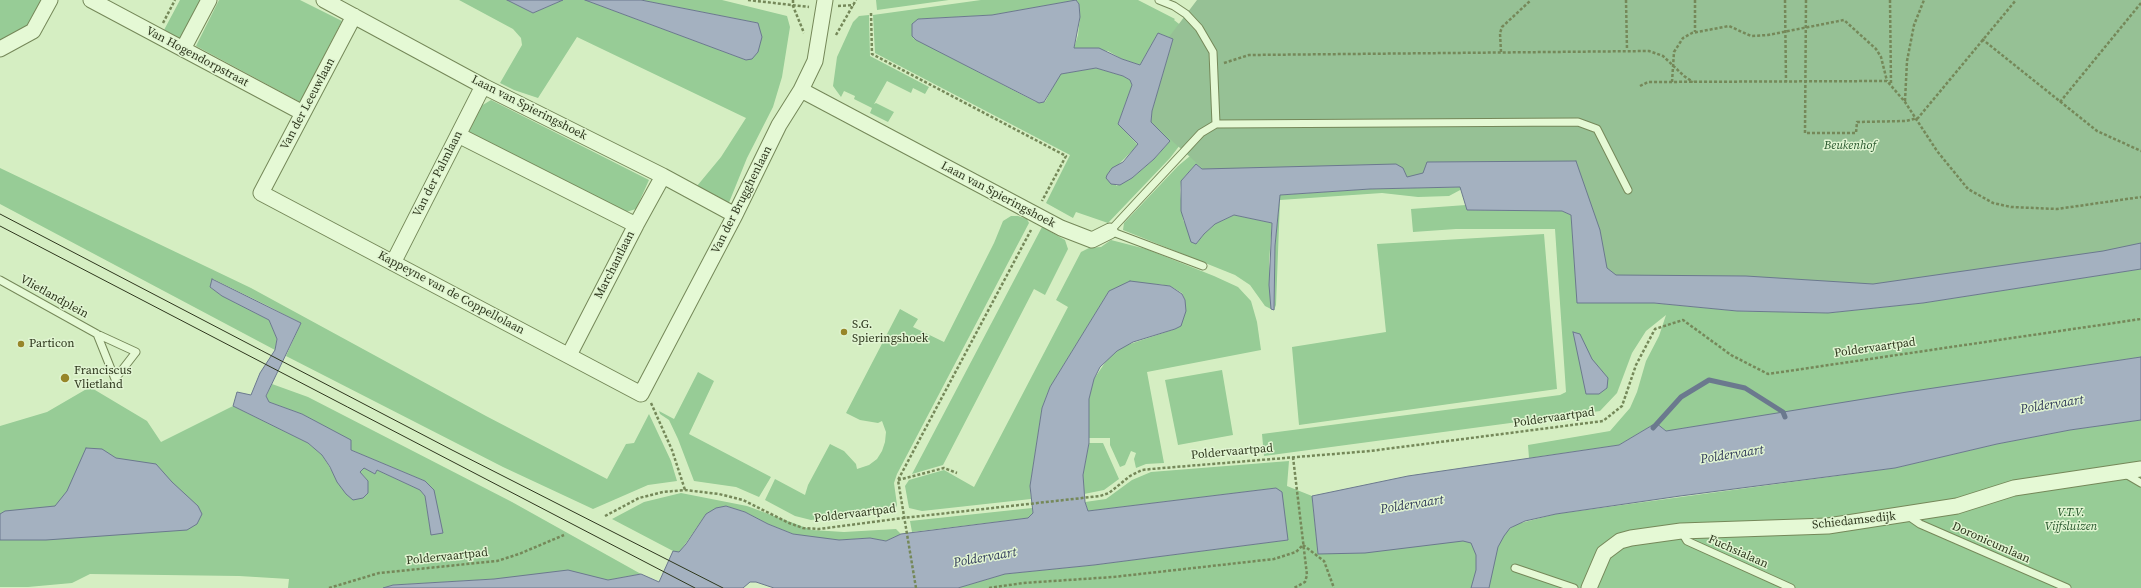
<!DOCTYPE html>
<html>
<head>
<meta charset="utf-8">
<style>
	body { margin:0 }
	canvas { display:block; background:#d5eec2 }
</style>
</head>
<body>
<canvas width="2141" height="588"></canvas>
<script>
const ctx = document.querySelector('canvas').getContext('2d');
ctx.lineJoin = 'round';
function fillPath(path, color) {
  ctx.fillStyle = color;
  ctx.fill(path, 'evenodd');
}
function toPath(rows) {
  const path = new Path2D();
  for (const r of rows) {
    path.moveTo(r[0], r[1]);
    for (let i = 2; i < r.length; i += 2) path.lineTo(r[i], r[i + 1]);
  }
  return path;
}
function trace(path, color, width, dash) {
  ctx.strokeStyle = color;
  ctx.lineWidth = width;
  ctx.lineCap = dash ? 'butt' : 'round';
  ctx.setLineDash(dash || []);
  ctx.stroke(path);
}
function label(font, color, halo, rows, align = 'center') {
  ctx.font = font + ' "Source Serif 4",serif';
  ctx.lineWidth = 3;
  ctx.setLineDash([]);
  ctx.textBaseline = 'middle';
  ctx.strokeStyle = halo;
  ctx.fillStyle = color;
  for (const [text, x, y, turn = 0] of rows) {
    ctx.save();
    ctx.translate(x, y);
    ctx.rotate((+turn || 0) * Math.PI / 180);
    ctx.textAlign = isNaN(turn) ? turn : align;
    if (halo) ctx.strokeText(text, 0, 0);
    ctx.fillText(text, 0, 0);
    ctx.restore();
  }
}
fillPath(toPath([
	[0,0,41,0,29,25,0,40],
	[180,0,201,0,180,39,164,30],
	[219,0,300,0,342,21,300,102,196,46],
	[459,0,507,0,533,13,563,0,585,0,746,60,758,23,641,0,722,0,787,16,790,27,782,77,773,107,747,158,728,205,697,186,721,157,746,118,577,37,538,98,514,90,500,83,522,45,521,38,513,29],
	[876,0,949,0,877,10],
	[981,0,1076,0,992,15,918,19,913,38,1036,102,1045,102,1060,74,1096,68,1123,76,1130,80,1132,85,1118,124,1138,145,1118,165,1116,186,1132,178,1154,159,1170,141,1151,122,1152,111,1173,39,1158,33,1140,65,1122,59,1108,51,1074,48,1078,35,1080,17,1079,4,1076,0,1138,0,1175,19,1174,20,1183,27,1180,145,1170,158,1108,223,1076,212,1073,218,1046,203,1070,155,875,53,873,15],
	[869,15,870,56,929,87,925,94,913,88,911,93,887,81,874,104,876,103,894,112,888,122,870,113,872,108,854,99,855,96,844,91,841,97,833,86,837,57,853,22,859,16],
	[491,100,649,180,636,209,626,212,469,132,481,106],
	[1190,156,1576,162,1202,169,1196,164,1181,181,1180,190,1183,220,1196,244,1204,234,1215,224,1234,215,1272,223,1269,262,1271,309,1265,306,1250,285,1235,275,1123,230,1124,223,1178,166],
	[0,168,251,288,486,416,607,479,626,444,634,443,649,414,671,461,677,481,648,485,593,509,503,467,286,356,301,323,268,306,213,279,210,287,222,296,269,320,277,339,275,350,0,204],
	[1460,187,1462,189,1449,196,1418,197,1382,193,1280,200,1276,305,1274,310,1275,246,1280,195,1370,189],
	[1466,205,1467,210,1562,211,1571,215,1578,303,1654,303,1737,311,1828,313,1923,303,2141,269,2141,357,1666,431,1656,423,1619,445,1529,458,1528,445,1610,431,1630,408,1637,392,1646,361,1659,336,1666,315,1646,331,1632,353,1617,393,1600,411,1264,456,1262,434,1560,395,1566,392,1555,229,1456,229,1413,232,1411,209],
	[1011,216,1018,216,1027,219,1029,223,897,474,894,483,897,505,895,510,811,520,795,516,765,500,775,479,805,495,808,485,830,444,844,451,856,464,857,469,869,465,877,459,882,451,885,442,886,432,882,421,878,423,860,420,846,413,900,309,918,319,913,327,944,342,994,243,1003,221],
	[1042,227,1065,240,1068,249,1045,295,1034,289,943,465,912,474],
	[1544,234,1557,389,1299,425,1292,347,1386,332,1377,244],
	[1111,240,1146,249,1214,276,1238,287,1251,301,1257,322,1261,350,1147,372,1164,463,1146,464,1136,468,1134,459,1136,453,1131,451,1125,465,1120,467,1110,445,1110,438,1089,438,1089,399,1094,379,1108,358,1124,346,1175,329,1185,300,1182,293,1170,286,1158,284,1109,291,1050,387,1042,408,1030,486,1031,499,922,511,909,508,905,486,909,480,944,470,974,487,1068,307,1056,300,1081,252,1089,248,1101,247],
	[1222,370,1233,435,1178,445,1165,380],
	[698,372,714,381,689,434,771,477,759,497,736,487,694,481,678,439,669,420,660,414,659,411,674,419],
	[272,384,308,397,512,502,641,574,608,580,590,577,494,579,393,585,383,588,288,588,289,579,239,576,90,574,72,583,28,587,0,587,0,426,47,412,90,387,147,421,161,442,233,406,308,443,322,455,346,494,368,481,360,472,364,467,375,474,377,470,420,490,425,496,431,535,425,481,351,450,350,440,302,414,269,402,266,397],
	[2141,420,2141,588,958,588,1005,574,1094,565,1288,540,1276,488,1088,511,1085,502,1106,499,1132,480,1151,472,1289,461,1287,486,1312,496,1318,553,1349,553,1508,530,1517,524,1556,514,1895,468,1997,444,2070,430],
	[1089,443,1103,443,1119,479,1104,490,1084,494,1083,475],
	[681,493,747,506,812,530,844,532,896,529,901,534,886,541,870,538,839,540,821,539,793,534,768,524,745,512,726,506,706,514,679,553,673,551,612,519,644,502],
	[1032,508,1033,513,1028,518,912,532,910,521]
]), '#97cc96');
fillPath(toPath([
	[1197,0,2141,0,2141,253,1855,292,1608,280,1570,180,1218,182,1151,122,1152,111,1173,39,1169,37]
]), '#96c195');
const water = toPath([
	[507,0,563,0,533,13,507,0],
	[585,0,641,0,758,23,762,37,758,52,752,59,746,60,585,0],
	[1076,0,1079,4,1080,17,1074,48,1099,48,1122,59,1140,65,1158,33,1173,39,1152,111,1151,122,1170,141,1154,159,1132,178,1120,185,1111,184,1106,178,1107,175,1112,168,1123,162,1138,144,1118,124,1132,85,1130,80,1123,76,1096,68,1061,74,1044,102,1039,103,916,40,912,36,912,24,918,19,992,15,1076,0],
	[1576,161,1600,230,1607,268,1616,275,1746,276,1873,284,2103,251,2141,243,2141,269,1923,303,1828,313,1737,311,1654,303,1577,303,1571,215,1562,211,1467,210,1460,187,1370,189,1280,195,1275,246,1274,310,1271,309,1269,285,1272,223,1234,215,1215,224,1204,234,1196,244,1191,242,1181,211,1181,181,1196,164,1202,169,1396,164,1403,168,1407,177,1423,173,1427,162,1576,161],
	[212,279,301,323,266,396,269,402,302,414,351,440,351,450,425,481,434,490,443,533,431,535,425,496,420,490,377,470,375,474,364,468,360,472,368,481,368,493,363,498,353,500,346,494,337,482,330,467,322,455,308,443,233,406,237,392,251,395,260,373,275,350,277,339,269,320,222,296,210,287,212,279],
	[1130,281,1170,286,1182,294,1185,300,1186,311,1181,326,1175,329,1133,342,1117,351,1100,367,1094,379,1089,399,1089,443,1083,475,1085,502,1088,511,1276,488,1282,492,1288,540,1094,565,1005,574,958,588,774,588,756,582,750,582,743,588,383,588,393,585,494,579,568,570,608,580,641,574,659,582,673,551,679,552,686,544,706,514,716,508,726,506,745,512,768,524,793,534,839,540,870,538,886,541,901,534,1028,518,1033,513,1030,486,1042,408,1050,387,1109,291,1130,281],
	[1573,332,1580,334,1592,359,1608,378,1607,388,1599,394,1586,394,1573,332],
	[2141,357,2141,420,2070,430,1997,444,1895,468,1680,496,1556,514,1525,521,1510,528,1504,536,1498,547,1489,588,1471,588,1476,570,1476,555,1471,543,1463,541,1365,553,1318,554,1312,496,1408,476,1619,445,1656,423,1666,431,1907,392,2141,357],
	[86,448,102,449,116,458,156,464,172,482,198,506,202,514,197,524,187,530,46,540,0,540,0,514,5,511,55,506,67,491,86,448]
]);
fillPath(water, '#a4b1c0');
trace(water, '#6b798e', 1);
trace(toPath([
	[1653,428,1681,397,1709,380,1745,388,1783,412,1785,417]
]), '#6b798e', 5);
const lane = toPath([
	[1159,0,1174,6,1186,14,1199,28,1213,52,1216,124],
	[1203,266,1110,231,1201,133,1216,124,1578,122,1597,129,1628,190],
	[0,280,97,334,136,352,115,379,97,334],
	[2124,473,2141,483],
	[1907,515,1920,524,2067,588],
	[1681,531,1687,541,1791,588],
	[1515,568,1574,588]
]);
const street = toPath([
	[91,0,303,113],
	[324,0,483,86,663,176,735,215],
	[354,16,261,193,641,394,735,215,779,125,801,90,815,61,825,0],
	[0,49,33,31,50,0],
	[183,49,209,0],
	[801,90,1061,228,1092,240,1110,231],
	[458,135,636,225],
	[393,263,483,86],
	[569,355,636,225,663,176],
	[1589,588,1604,553,1620,541,1631,538,1681,531,1828,526,1957,506,2014,488,2141,469]
]);
trace(lane, '#758859', 9);
trace(street, '#758859', 17);
trace(toPath([
	[748,0,809,7],
	[793,0,793,6,804,33],
	[1626,0,1627,50],
	[1695,0,1695,32],
	[1785,0,1786,82],
	[1806,0,1805,133,1856,133,1857,122,1906,121,1918,118,2016,0],
	[1890,0,1891,85],
	[838,6,854,5],
	[871,13,872,54,1066,156,1042,201],
	[163,23,175,0],
	[836,35,856,0],
	[1982,39,2097,131,2141,151],
	[1501,52,1500,33,1502,27,1531,0],
	[1224,63,1249,55,1649,51,1663,56,1684,76,1693,82],
	[1672,82,1674,52,1683,38,1692,33,1729,26,1751,36,1768,35,1844,20,1876,49,1881,57,1887,81],
	[1640,86,1648,82,1887,81,1905,102,1937,151,1968,189,1993,203,2011,207,2057,209,2141,197],
	[1905,101,1907,61,1914,25,1924,0],
	[2060,102,2141,3],
	[651,403,672,450,685,490],
	[1293,457,1307,575,1305,582,1294,588],
	[898,480,944,468,957,473],
	[605,516,639,498,663,492,685,490,719,494,743,500,789,523,803,528,819,529,903,518,1100,496,1109,493,1130,476,1142,470,1151,469,1370,451,1603,421,1622,406,1636,365,1655,329,1683,320,1731,355,1768,374,2141,319],
	[1303,545,1324,561,1334,588],
	[329,588,379,573,497,561,519,554,564,535],
	[916,588,898,480,1031,230],
	[989,588,1023,583,1113,577,1274,559,1296,552,1303,545]
]), '#758859', 2.5, [3, 2]);
trace(lane, '#e5f9d5', 7);
trace(street, '#e5f9d5', 15);
trace(toPath([
	[0,214,452,450,723,588],
	[0,226,695,588]
]), '#2e371d', 1);
for (const [x, y, r, color] of [
	[844,332,4,"#978629"],
	[21,344,4,"#978629"],
	[65,378,5,"#978629"]
]) {
  const dot = new Path2D();
  dot.arc(x, y, r, 0, 2 * Math.PI);
  ctx.fillStyle = color;
  ctx.fill(dot);
  trace(dot, '#e1f5d2', 1.5);
}
label('12px', '#2e371d', '#e1f5d2', [
	["Van Hogendorpstraat",197,57,28],
	["Van der Leeuwlaan",308,104,-62],
	["Laan van Spieringshoek",529,108,27],
	["Van der Palmlaan",438,174,-63],
	["Laan van Spieringshoek",998,195,28],
	["Van der Brugghenlaan",742,200,-63],
	["Marchantlaan",615,265,-63],
	["Kappeyne van de Coppellolaan",451,293,28],
	["Vlietlandplein",54,297,29],
	["Poldervaartpad",1875,348,-8],
	["Poldervaartpad",1554,418,-8],
	["Poldervaartpad",1232,452,-5],
	["Poldervaartpad",855,514,-7],
	["Schiedamsedijk",1854,521,-6],
	["Doronicumlaan",1991,543,24],
	["Fuchsialaan",1738,552,24],
	["Poldervaartpad",447,557,-6]
]);
label('italic 12px', '#245429', '#e1f5d2', [
	["Beukenhof",1850,146],
	["V.T.V.",2071,513],
	["Vijfsluizen",2071,527]
]);
label('12px', '#2e371d', '#e1f5d2', [
	["S.G.",852,325],
	["Spieringshoek",852,339],
	["Particon",29,344],
	["Franciscus",74,371],
	["Vlietland",74,385]
], 'left');
label('italic 13px', '#2d3557', '#e1f5d2', [
	["Poldervaart",2052,405,-9],
	["Poldervaart",1732,455,-9],
	["Poldervaart",1412,505,-9],
	["Poldervaart",985,558,-10]
]);
</script>
</body>
</html>
